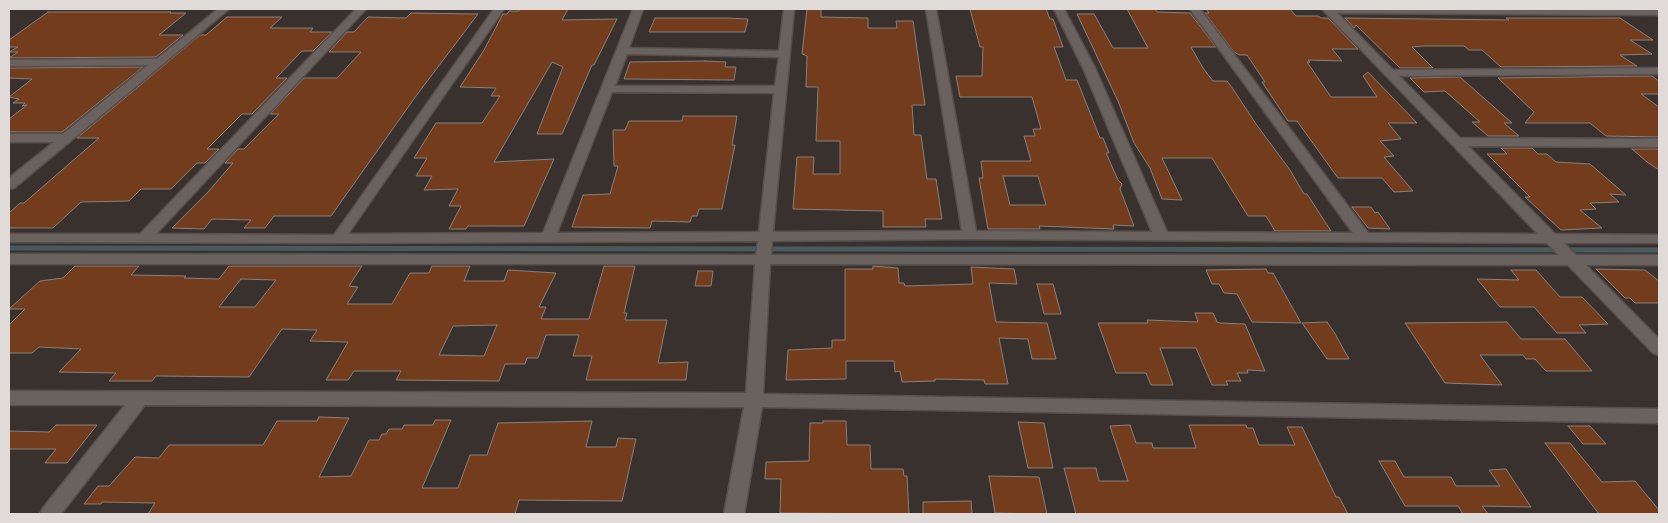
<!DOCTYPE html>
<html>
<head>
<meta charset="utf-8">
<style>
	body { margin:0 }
	#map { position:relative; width:1668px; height:523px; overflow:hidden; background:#39312e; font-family:"Space Grotesk",sans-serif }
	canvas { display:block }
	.frame { position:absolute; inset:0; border:10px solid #e0dbd9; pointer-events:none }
</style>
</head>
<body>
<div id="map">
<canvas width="1668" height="523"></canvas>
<div class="frame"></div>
</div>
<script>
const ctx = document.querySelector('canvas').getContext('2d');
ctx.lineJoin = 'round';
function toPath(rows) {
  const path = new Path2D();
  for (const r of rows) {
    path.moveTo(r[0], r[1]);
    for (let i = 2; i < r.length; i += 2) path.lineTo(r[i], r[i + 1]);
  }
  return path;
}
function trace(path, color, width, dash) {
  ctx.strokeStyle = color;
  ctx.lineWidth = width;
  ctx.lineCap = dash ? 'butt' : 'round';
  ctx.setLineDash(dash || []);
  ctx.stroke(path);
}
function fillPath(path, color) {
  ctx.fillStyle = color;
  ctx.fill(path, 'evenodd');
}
trace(toPath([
	[9,248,1659,250]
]), '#485a5e', 5);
const building = toPath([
	[520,9,568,9,562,20,617,19,594,65,592,65,562,134,537,134,563,67,552,62,494,162,554,159,524,226,468,226,466,229,449,229,461,206,449,206,458,189,424,190,432,176,416,176,427,158,414,158,436,123,482,123,500,96,491,96,496,88,460,87,484,50,503,14,507,14,509,11,519,11,520,9],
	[807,9,821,9,821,17,868,18,868,28,897,28,896,21,913,21,925,105,912,105,914,135,921,135,927,179,936,179,942,219,925,219,926,227,883,227,883,211,793,209,797,157,814,157,813,174,840,174,840,141,816,141,818,87,806,87,807,56,802,54,807,9],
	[970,9,1046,9,1050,19,1053,19,1063,47,1054,47,1066,80,1077,80,1100,138,1103,138,1109,153,1106,153,1118,180,1122,184,1120,189,1134,226,1113,225,1114,229,1039,226,1040,229,988,229,979,178,983,178,981,161,1031,161,1024,136,1035,136,1033,129,1041,129,1032,97,960,97,956,76,982,76,983,47,980,47,970,9],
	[1003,176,1038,176,1046,205,1010,205,1003,176],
	[1127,9,1155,9,1157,12,1190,13,1216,47,1191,47,1203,68,1213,81,1227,81,1233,89,1256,124,1290,170,1304,194,1307,194,1331,231,1275,231,1266,216,1248,216,1212,158,1162,158,1182,200,1162,199,1150,168,1134,143,1118,101,1077,14,1094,14,1113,48,1148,48,1127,9],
	[1206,9,1290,9,1296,16,1318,16,1321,18,1328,18,1358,49,1332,49,1342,61,1308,60,1310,62,1307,62,1331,97,1377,97,1363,76,1368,72,1417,123,1388,123,1401,139,1380,141,1394,156,1384,157,1413,191,1394,192,1382,178,1338,178,1297,121,1288,121,1262,82,1265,82,1247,55,1239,55,1234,52,1205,13,1209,13,1206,9],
	[48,12,171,12,170,13,186,13,159,35,183,35,156,57,9,58,18,52,9,52,18,47,9,47,9,40,48,12],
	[411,13,478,14,416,96,331,216,274,216,265,228,244,228,251,220,212,219,204,229,172,228,208,192,233,163,225,163,238,149,244,149,279,114,270,114,304,78,337,78,361,52,329,52,347,32,354,32,368,17,406,18,411,13],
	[227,17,282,17,270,28,313,28,310,32,332,32,313,51,302,51,276,78,287,78,252,114,242,114,207,149,219,149,205,163,197,163,171,189,141,189,129,201,81,202,53,228,9,228,9,213,20,203,24,203,99,138,77,138,200,35,206,35,227,17],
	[655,18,727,18,748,19,745,32,649,32,655,18],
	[1345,18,1509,20,1506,18,1620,18,1653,40,1630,40,1652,54,1620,55,1637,66,1501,67,1482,50,1469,50,1464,46,1424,46,1412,47,1433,68,1400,68,1356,25,1354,28,1345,18],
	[705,61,726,62,725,67,736,67,734,80,624,79,630,62,705,61],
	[143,67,62,132,9,132,9,119,27,105,22,106,25,103,13,103,19,99,9,97,32,79,9,78,9,68,143,67],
	[1652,76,1659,81,1659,94,1641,94,1659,107,1659,137,1606,136,1590,123,1525,123,1534,112,1498,78,1652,76],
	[1460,77,1512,123,1504,123,1519,136,1488,136,1472,122,1480,122,1445,91,1424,92,1410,78,1460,77],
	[683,116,737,116,732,145,735,145,722,209,699,209,697,216,692,216,690,222,652,221,650,228,572,227,583,195,610,194,618,166,614,166,613,130,625,130,629,121,682,121,683,116],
	[1501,148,1532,148,1538,154,1547,154,1556,162,1590,164,1626,195,1610,194,1619,202,1590,203,1596,209,1580,210,1602,228,1561,230,1525,197,1530,197,1487,154,1507,154,1501,148],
	[1632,149,1659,149,1659,170,1647,162,1632,149],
	[1352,207,1371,207,1375,213,1378,212,1390,229,1368,228,1352,207],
	[75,266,139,266,131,275,186,276,184,278,219,279,229,266,362,266,349,286,358,287,347,304,392,304,410,273,429,273,432,266,470,266,464,281,504,281,508,270,556,273,539,307,546,307,541,319,589,319,604,266,635,266,624,313,627,313,625,320,667,320,658,363,688,362,686,380,586,380,592,356,573,356,579,335,546,335,538,358,527,358,525,364,505,364,499,381,396,380,401,371,354,371,348,380,326,380,348,342,310,341,317,330,282,329,249,377,156,376,152,381,109,381,116,373,59,372,81,349,39,347,32,353,9,353,9,325,25,309,9,309,40,281,63,278,75,266],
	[241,279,276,280,255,307,219,307,241,279],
	[497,325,484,356,439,355,453,326,497,325],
	[873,266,898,268,899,283,904,283,905,286,973,284,971,267,1014,269,1017,284,989,283,996,322,1047,323,1056,359,1032,359,1028,339,999,338,1008,384,985,384,984,380,935,379,935,381,902,382,900,371,895,372,894,361,846,361,846,379,786,380,788,350,832,348,832,340,845,340,845,269,873,269,873,266],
	[1266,269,1268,273,1273,273,1301,323,1252,322,1237,294,1224,293,1219,284,1212,284,1206,270,1266,269],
	[1596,269,1645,270,1659,281,1659,303,1635,303,1630,298,1625,298,1596,269],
	[1511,270,1536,270,1560,297,1582,297,1608,324,1579,325,1586,333,1557,333,1534,307,1500,307,1477,279,1519,280,1511,270],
	[698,271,713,271,711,286,695,286,698,271],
	[1037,284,1053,284,1061,314,1044,314,1037,284],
	[1195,313,1213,313,1217,322,1220,323,1245,324,1265,371,1247,370,1248,373,1237,373,1241,381,1226,381,1228,385,1212,385,1196,348,1160,348,1173,385,1151,385,1146,373,1116,373,1098,323,1148,323,1147,320,1198,322,1195,313],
	[1327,322,1334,332,1349,359,1327,359,1302,323,1327,322],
	[1507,322,1521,339,1565,339,1592,371,1546,371,1535,359,1526,359,1523,355,1480,355,1502,385,1445,383,1405,323,1507,322],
	[319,417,349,418,319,477,351,476,369,440,379,440,382,434,386,434,389,429,402,429,404,425,433,425,435,420,451,420,422,488,458,488,470,455,487,455,498,423,592,421,586,447,616,447,618,438,636,439,622,501,519,500,515,514,148,514,155,503,102,502,101,504,84,504,98,486,109,486,135,457,159,458,169,445,263,445,277,421,317,421,319,417],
	[823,421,846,421,847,445,870,445,871,469,903,469,904,476,907,476,909,514,780,513,781,479,765,479,766,462,809,461,810,423,823,423,823,421],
	[1018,422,1044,423,1053,468,1028,468,1018,422],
	[56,425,97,425,67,463,45,463,56,449,9,449,9,431,49,432,56,425],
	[1130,425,1136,443,1152,443,1153,448,1196,448,1189,425,1246,425,1247,428,1253,428,1259,445,1295,445,1287,427,1302,427,1336,497,1339,497,1348,514,1076,514,1064,468,1096,468,1099,481,1128,481,1110,426,1130,425],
	[1568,426,1590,426,1606,444,1583,444,1568,426],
	[1545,443,1570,443,1602,482,1635,481,1659,510,1659,514,1599,514,1545,443],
	[1379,461,1395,461,1404,477,1451,477,1456,486,1500,486,1489,470,1506,469,1531,507,1482,506,1488,514,1463,514,1458,506,1405,506,1379,461],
	[989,476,1039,477,1047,514,995,513,989,476],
	[971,501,972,514,923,514,923,502,971,501]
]);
fillPath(building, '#723c1d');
trace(building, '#89807b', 1);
const street = toPath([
	[218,9,229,9,14,188,9,189,9,178,54,142,9,142,9,134,63,134,148,65,9,66,9,60,157,59,218,9],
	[356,9,366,9,156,234,334,235,494,9,504,9,348,234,543,233,633,9,643,9,629,48,779,51,784,9,794,9,773,232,962,231,926,9,936,9,976,231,1152,232,1083,68,1054,9,1064,9,1095,68,1167,232,1353,233,1190,9,1200,9,1368,233,1538,234,1322,9,1659,9,1659,15,1337,13,1393,70,1659,68,1659,74,1399,76,1460,138,1659,139,1659,147,1468,146,1555,234,1659,235,1659,243,1564,243,1576,255,1659,255,1659,265,1586,265,1659,339,1659,355,1653,353,1568,265,770,264,763,394,1659,409,1659,423,762,407,744,514,724,514,744,407,145,405,61,514,40,514,43,508,125,405,9,405,9,391,746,393,755,264,9,264,9,254,756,255,758,241,338,243,9,242,9,234,140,234,356,9],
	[627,54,779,57,775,86,615,86,627,54],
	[612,92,774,93,759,232,557,233,612,92],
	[970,239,1547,243,1559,255,771,255,772,241,970,239]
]);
trace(street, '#564f4d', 3);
fillPath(street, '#6a625e');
</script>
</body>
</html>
